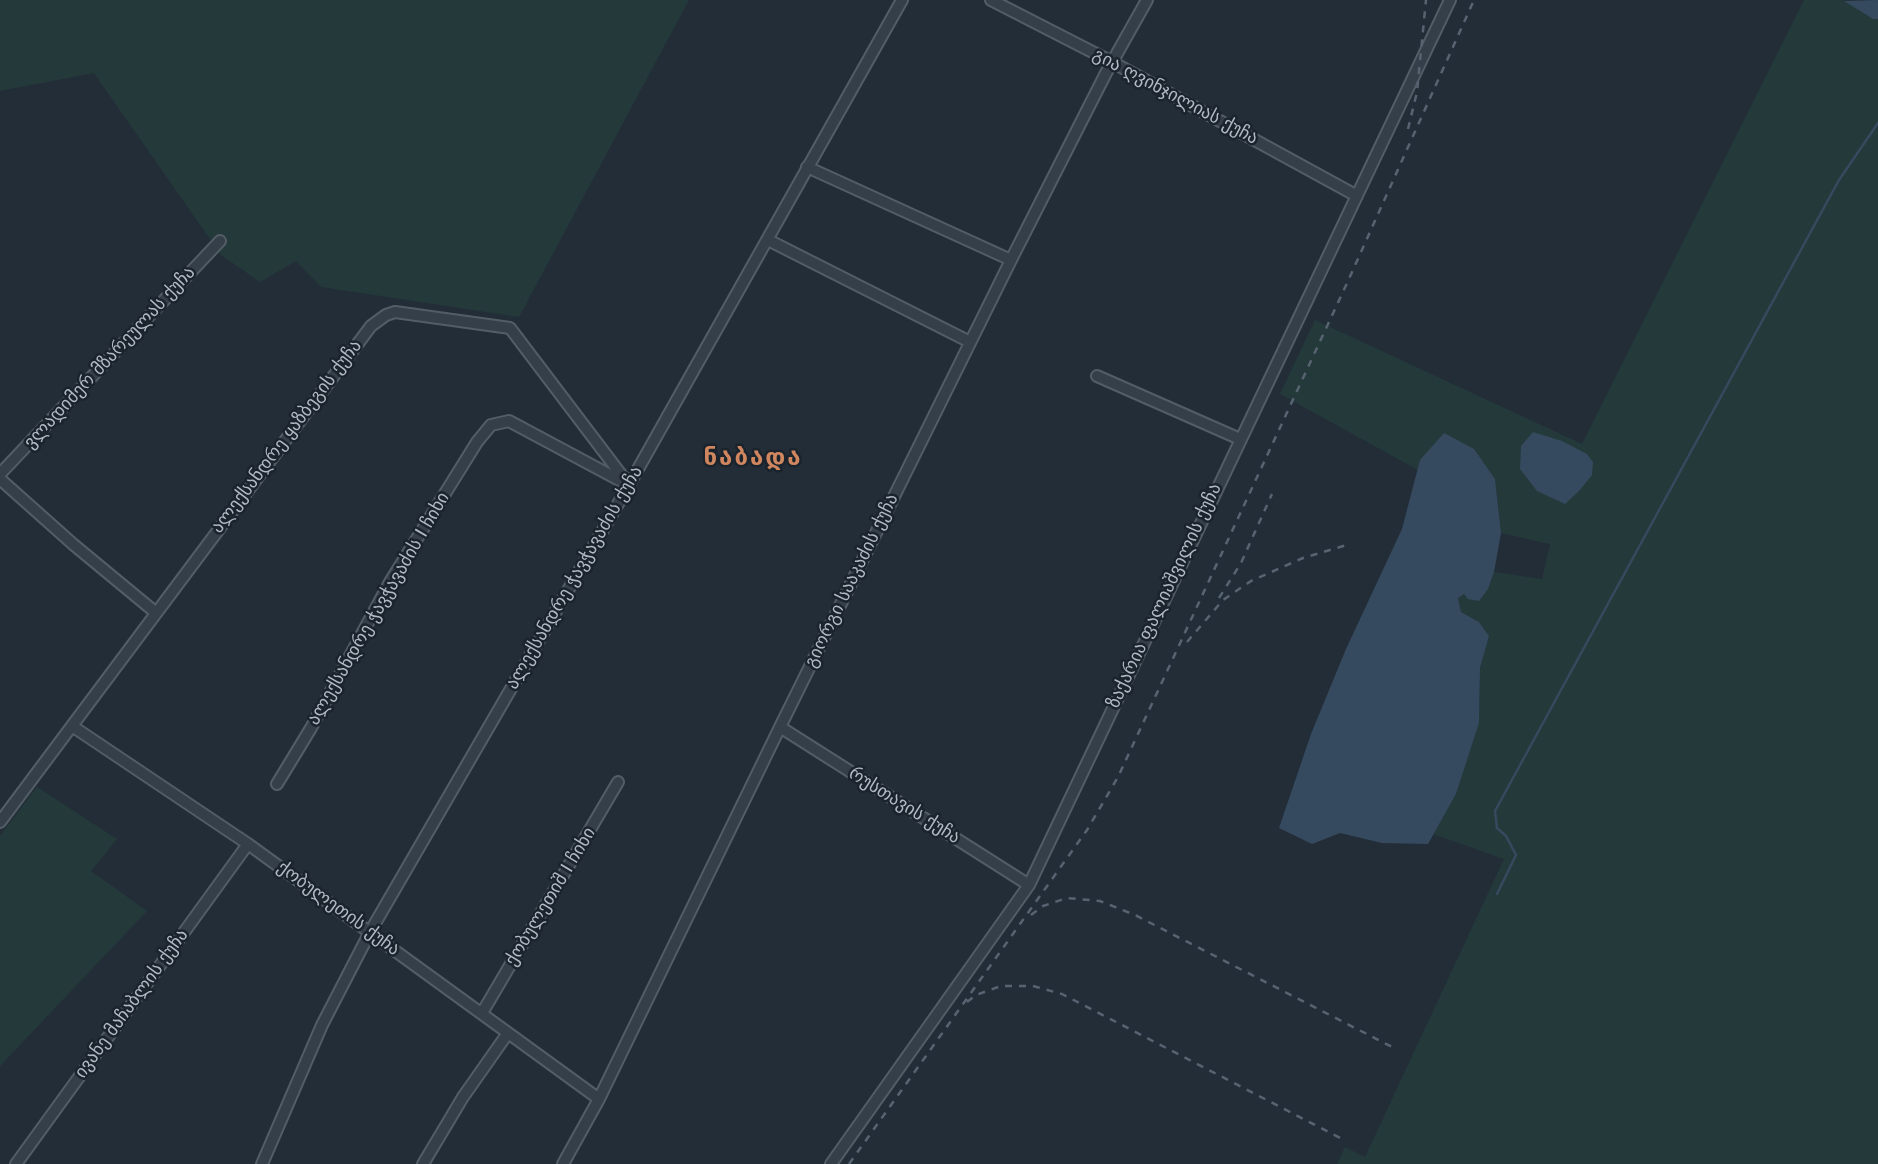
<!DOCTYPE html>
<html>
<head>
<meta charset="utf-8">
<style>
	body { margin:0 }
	canvas { display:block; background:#222d38 }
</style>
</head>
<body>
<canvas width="1878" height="1164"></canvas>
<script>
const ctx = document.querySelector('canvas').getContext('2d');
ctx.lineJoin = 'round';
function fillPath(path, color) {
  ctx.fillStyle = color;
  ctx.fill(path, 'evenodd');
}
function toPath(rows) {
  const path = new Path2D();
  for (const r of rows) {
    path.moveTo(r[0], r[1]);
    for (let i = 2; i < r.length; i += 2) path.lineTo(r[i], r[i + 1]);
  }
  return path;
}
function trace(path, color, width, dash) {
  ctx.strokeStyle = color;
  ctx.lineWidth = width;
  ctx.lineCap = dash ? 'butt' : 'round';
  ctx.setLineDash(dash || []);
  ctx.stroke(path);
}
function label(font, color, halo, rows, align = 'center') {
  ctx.font = font + ' "DejaVu Sans","Noto Sans Georgian",sans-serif';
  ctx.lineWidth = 5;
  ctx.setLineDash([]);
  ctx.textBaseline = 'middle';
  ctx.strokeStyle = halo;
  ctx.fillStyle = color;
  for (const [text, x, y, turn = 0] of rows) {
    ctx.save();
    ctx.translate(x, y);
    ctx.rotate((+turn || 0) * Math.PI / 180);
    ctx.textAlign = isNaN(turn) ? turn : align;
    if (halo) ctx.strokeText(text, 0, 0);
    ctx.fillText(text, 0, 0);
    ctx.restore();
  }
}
fillPath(toPath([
	[0,0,689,0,519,317,321,287,296,261,260,282,221,255,94,73,0,91],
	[1804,0,1843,0,1873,19,1878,19,1878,1164,1337,1164,1345,1147,1365,1157,1504,859,1433,834,1456,794,1479,723,1480,668,1489,636,1479,622,1461,612,1458,597,1464,593,1488,589,1494,572,1542,579,1550,544,1501,533,1495,479,1420,460,1418,470,1280,394,1315,320,1582,444],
	[37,787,117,839,91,871,147,911,0,1066,0,836]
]), '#243939');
fillPath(toPath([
	[1878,0,1878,19,1873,19,1844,1],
	[1533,432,1562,441,1587,454,1593,462,1592,475,1579,491,1565,504,1537,491,1520,469,1521,446],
	[1444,433,1474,449,1495,479,1501,533,1494,572,1488,589,1479,601,1468,599,1464,594,1458,598,1461,612,1479,622,1489,636,1480,668,1479,723,1456,794,1428,844,1382,843,1340,833,1312,844,1279,828,1311,734,1346,649,1402,529,1420,460]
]), '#364a5f');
trace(toPath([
	[1497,894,1516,855,1506,836,1497,828,1495,811,1839,180,1878,123]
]), '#364a5f', 2.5);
const minor = toPath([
	[991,0,1112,62,1357,196],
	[807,167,1011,260],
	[768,240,970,342],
	[1097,376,1240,439],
	[0,474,220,241],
	[0,479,74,545,155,612],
	[72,726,248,844,599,1099],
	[780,727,1029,885],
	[277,784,311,728,390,582,477,442,491,425,509,421,623,482],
	[0,822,371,326,386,315,395,312,510,328,629,485],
	[482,1013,618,782],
	[16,1164,248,844],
	[262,1164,322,1025,370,932,629,485,902,0],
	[423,1164,463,1097,508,1033],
	[563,1164,599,1099,780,727,1011,260,1106,73,1147,0],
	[831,1164,1029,885,1450,0]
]);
trace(minor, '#535d66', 14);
trace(minor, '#353f49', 10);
trace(toPath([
	[1408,129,1417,92,1426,0],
	[1219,598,1241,563,1272,494],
	[1187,642,1223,600,1251,581,1303,558,1350,544],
	[1031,915,1043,906,1067,898,1100,901,1135,915,1396,1049],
	[967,1002,976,995,1001,986,1033,986,1062,994,1346,1141],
	[849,1164,1087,830,1118,777,1348,281,1474,0]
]), '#576370', 2.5, [7, 7]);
label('18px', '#b0bac5', '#1b242d', [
	["გია ღვინჯილიას ქუჩა",1175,97,28],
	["ვლადიმერ მზარეულას ქუჩა",110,358,-47],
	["ალექსანდრე ყაზბეგის ქუჩა",287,437,-53],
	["ალექსანდრე ჭავჭავაძის ქუჩა",575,578,-60],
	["გიორგი სააკაძის ქუჩა",852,581,-64],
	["ზაქარია ფალიაშვილის ქუჩა",1165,596,-65],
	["ალექსანდრე ჭავჭავაძის I ჩიხი",379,609,-60],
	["რუსთავის ქუჩა",904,806,32],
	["ქობულეთიშ I ჩიხი",551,897,-59],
	["ქობულეთის ქუჩა",338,909,36],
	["ივანე მაჩაბლის ქუჩა",132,1004,-54]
]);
ctx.letterSpacing = '2px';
label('bold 24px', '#d08760', '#1b242d', [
	["ნაბადა",753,459]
]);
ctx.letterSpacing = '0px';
</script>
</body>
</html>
